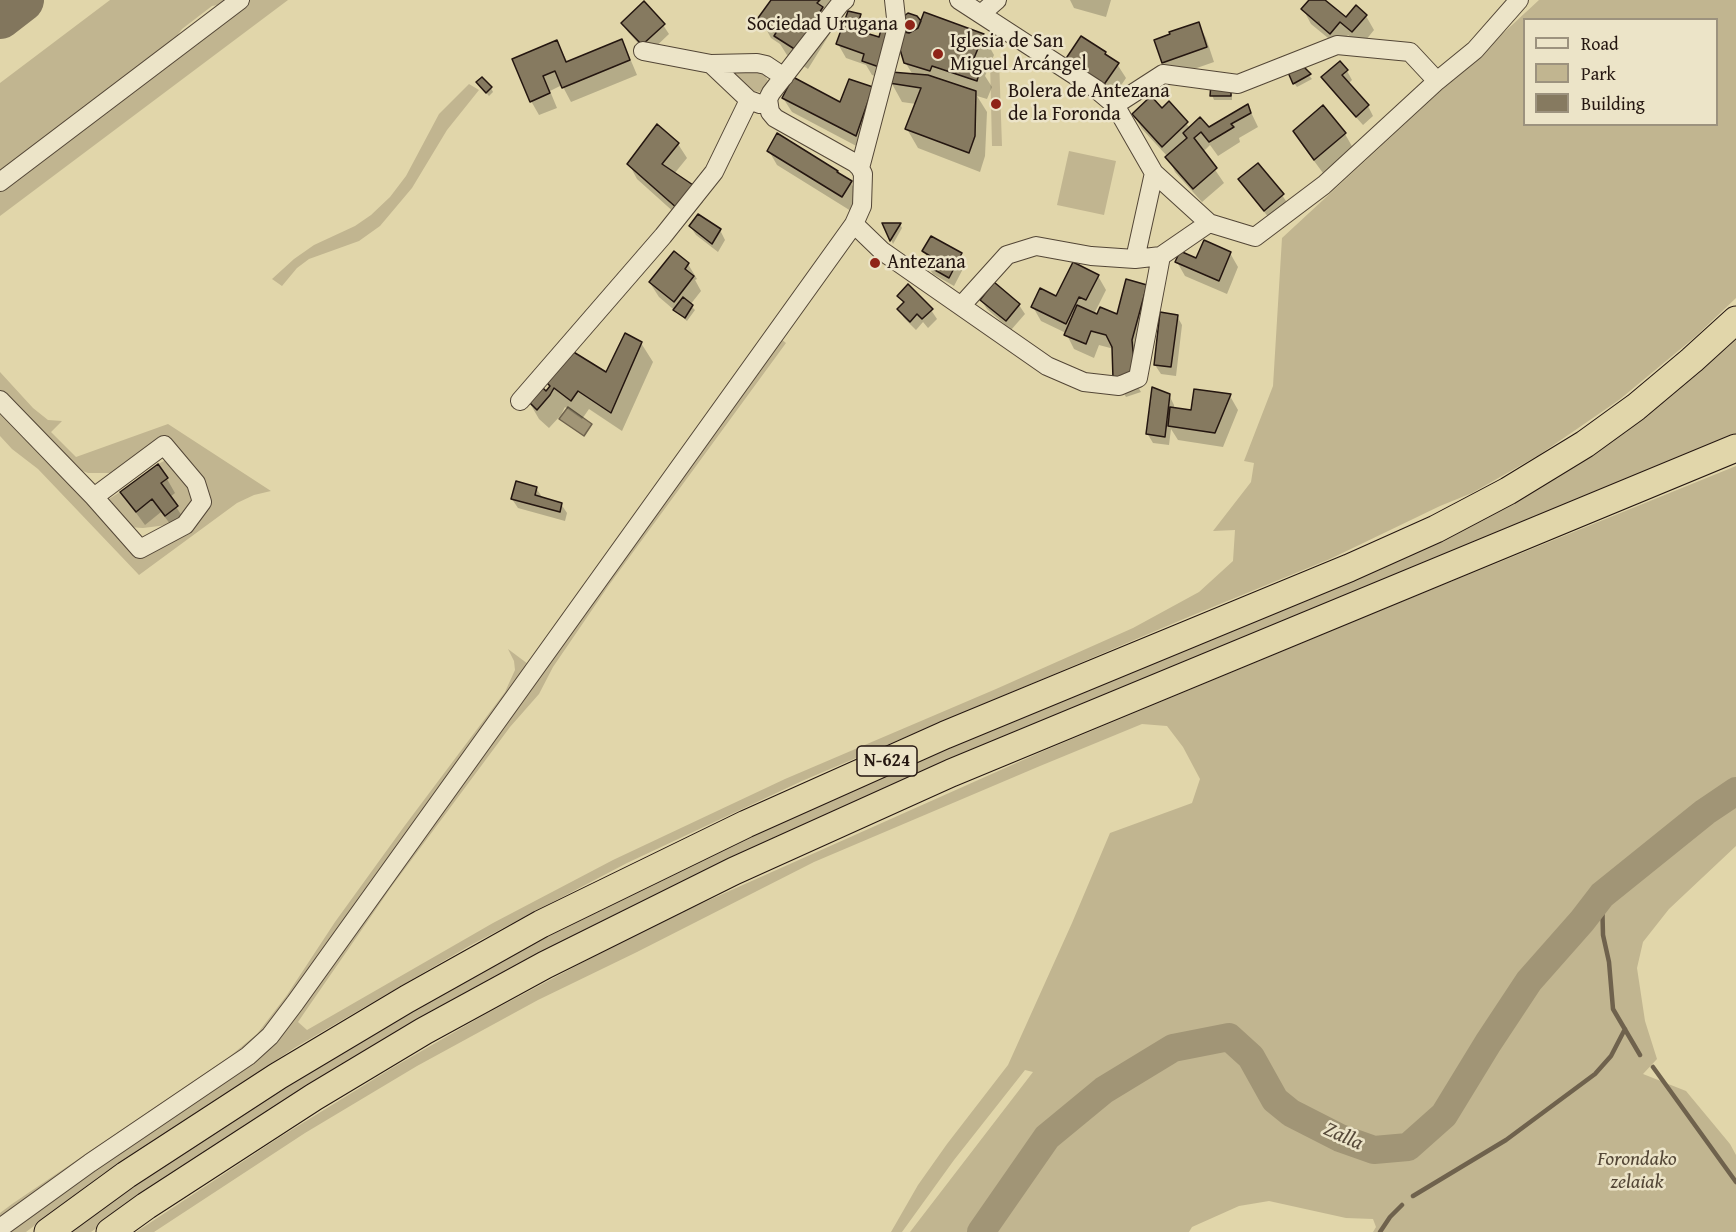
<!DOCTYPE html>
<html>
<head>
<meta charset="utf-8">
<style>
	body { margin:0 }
	#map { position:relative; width:1736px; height:1232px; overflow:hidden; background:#e1d6aa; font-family:"Gentium Book Plus",serif }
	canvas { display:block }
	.legend { position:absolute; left:1523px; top:18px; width:195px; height:108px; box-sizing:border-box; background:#ece4c8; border:2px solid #9c927e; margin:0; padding:8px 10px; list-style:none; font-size:18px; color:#241610 }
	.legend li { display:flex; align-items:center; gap:12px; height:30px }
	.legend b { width:30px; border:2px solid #9c927e }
</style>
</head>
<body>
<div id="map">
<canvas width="1736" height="1232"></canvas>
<ul class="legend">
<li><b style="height:8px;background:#ece4c8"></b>Road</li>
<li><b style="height:16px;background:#c1b590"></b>Park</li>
<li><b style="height:16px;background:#867a60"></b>Building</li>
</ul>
</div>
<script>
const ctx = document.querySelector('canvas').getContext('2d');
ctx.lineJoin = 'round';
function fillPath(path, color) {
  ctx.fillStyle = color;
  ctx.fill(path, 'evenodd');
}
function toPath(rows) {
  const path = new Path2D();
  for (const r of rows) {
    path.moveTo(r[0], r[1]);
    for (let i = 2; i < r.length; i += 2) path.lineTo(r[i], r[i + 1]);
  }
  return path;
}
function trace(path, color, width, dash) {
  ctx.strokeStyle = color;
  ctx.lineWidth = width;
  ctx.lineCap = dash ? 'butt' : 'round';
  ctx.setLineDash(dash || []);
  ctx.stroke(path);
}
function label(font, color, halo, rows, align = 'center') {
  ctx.font = font + ' "Gentium Book Plus",serif';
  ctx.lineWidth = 5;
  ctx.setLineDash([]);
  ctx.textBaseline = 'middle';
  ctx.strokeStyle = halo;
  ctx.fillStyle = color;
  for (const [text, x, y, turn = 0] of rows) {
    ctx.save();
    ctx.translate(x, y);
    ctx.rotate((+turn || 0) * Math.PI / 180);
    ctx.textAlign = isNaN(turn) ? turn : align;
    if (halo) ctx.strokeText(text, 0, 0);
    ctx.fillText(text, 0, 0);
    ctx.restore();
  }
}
fillPath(toPath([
	[110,0,232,0,229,3,212,6,182,29,169,47,0,176,0,83],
	[248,0,288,0,0,216,0,187],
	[1539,0,1736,0,1736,298,1695,337,1619,400,1539,455,1472,493,1440,506,1330,559,1186,618,802,781,627,863,471,945,296,1047,101,1175,26,1232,7,1232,95,1166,242,1071,280,1034,781,339,786,343,609,585,553,667,539,694,510,727,392,886,311,1003,298,1022,307,1030,493,923,613,860,785,779,996,689,1133,628,1199,592,1233,561,1235,530,1213,531,1251,482,1254,463,1244,461,1273,386,1282,238],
	[1524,20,1716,20,1716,124,1524,124],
	[999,59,1002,146,992,146,990,61],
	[751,67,765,75,768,81,765,88,760,92,754,91,730,70],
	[469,84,479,90,447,130,412,188,380,226,359,241,309,259,297,268,282,286,272,279,294,259,314,245,355,226,371,215,390,197,406,176,439,114],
	[1069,151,1116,161,1104,215,1057,205],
	[1736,334,1736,435,515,968,402,1029,301,1089,210,1148,91,1232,68,1232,294,1077,508,955,760,831,925,757,1425,547],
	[0,372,33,408,48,420,62,421,51,432,76,457,168,424,271,491,254,495,237,503,139,575,38,469,12,449,0,436,0,411,141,559,195,522,205,510,162,437,111,473,88,473,67,465,0,393],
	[168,459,185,476,194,501,175,524,143,528,128,527,106,501,120,492,152,499,165,516,178,506,161,483,168,478,158,464],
	[1736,466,1736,846,1669,909,1643,942,1637,968,1645,1021,1657,1059,1643,1074,1686,1091,1730,1144,1736,1155,1736,1232,1373,1232,1376,1227,1373,1219,1346,1218,1269,1201,1239,1206,1192,1227,1189,1232,910,1232,1033,1072,1025,1070,954,1160,902,1232,891,1232,918,1185,947,1144,1008,1065,1072,923,1110,833,1192,803,1200,779,1183,747,1167,726,1142,724,1040,766,814,862,637,952,538,1000,417,1066,305,1133,154,1232,136,1232,280,1137,392,1068,484,1015,653,925,1041,752,1374,613],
	[508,649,528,664,276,1018,248,1048,0,1221,0,1213,12,1204,229,1057,257,1034,287,995,335,922,403,828,505,692,515,670,514,661]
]), '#c1b590');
const water = toPath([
	[568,407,592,424,584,436,559,419,568,407]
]);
fillPath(water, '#a19576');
trace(water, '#6f624d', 1.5);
fillPath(toPath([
	[772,0,843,0,830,20,834,27,808,69,787,55,780,44,771,38,760,18],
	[1070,0,1111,0,1106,17,1074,8],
	[1311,0,1323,0,1346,19,1366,16,1374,30,1361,46,1348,35,1339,47,1311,24,1303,9],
	[860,16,868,30,867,35,880,38,921,25,983,35,994,55,985,76,992,87,987,99,977,96,987,112,985,156,980,172,918,148,907,129,916,104,902,102,891,82,872,75,866,65,846,58,838,44],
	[900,46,905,62,913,75,892,74],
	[623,23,663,25,669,34,648,54,628,32],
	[1198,23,1206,38,1214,62,1171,77,1163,63,1172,35],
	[621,41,629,56,637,75,571,102,562,85,550,91,557,108,539,115,531,101,557,42,568,63],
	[1105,53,1107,57,1117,64,1126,78,1112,99,1075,74],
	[1301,66,1312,79,1297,87,1294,83],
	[1347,71,1352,80,1348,84,1368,106,1373,116,1363,125,1329,87,1323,78],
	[480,86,491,88,493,92,489,96],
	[872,88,864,150,792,112,783,98,841,105],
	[1230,90,1232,94,1232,100,1214,100,1212,95],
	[1169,103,1190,128,1208,129,1248,106,1258,127,1239,138,1240,142,1218,156,1210,145,1203,152,1224,183,1202,202,1175,172,1168,157,1142,129,1133,114,1162,110],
	[657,126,678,144,687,158,674,174,695,188,703,202,686,223,637,179,629,164],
	[1295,131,1345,134,1353,148,1323,173,1303,146],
	[769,151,851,183,859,197,851,211,777,165],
	[1240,179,1282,195,1288,204,1270,219,1245,188],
	[884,224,900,224,902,228,893,244],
	[690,226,720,230,725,240,718,252,696,235],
	[924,251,961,254,966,263,954,286,933,274,927,265,929,261],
	[1230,253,1238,267,1227,294,1185,276,1177,262,1197,260],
	[688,264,697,279,695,280,701,291,690,305,695,310,687,321,659,297,650,283],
	[1098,276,1106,290,1094,314,1118,316,1146,286,1138,387,1141,392,1126,397,1115,378,1114,349,1099,345,1094,358,1074,349,1066,333,1041,321,1033,307,1057,298],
	[899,296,931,310,937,319,928,328,923,322,916,330,904,318,899,309,904,304],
	[981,300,1019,305,1025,314,1011,330,987,309],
	[1177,316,1182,325,1176,376,1161,374,1155,365],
	[641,343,653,362,622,431,589,409,582,419,565,407,561,415,549,428,539,419,528,400,546,394,551,387,607,375],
	[1169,395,1174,405,1174,409,1192,411,1230,396,1238,410,1223,447,1178,440,1171,429,1169,445,1153,443,1147,433],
	[167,479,175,493,170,497,185,521,174,529,161,512,145,525,131,506,122,492],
	[536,488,542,497,561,504,567,513,565,521,518,508,512,499]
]), '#0003');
trace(toPath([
	[1602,895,1603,935,1609,962,1613,1009,1640,1055],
	[1653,1067,1736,1182],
	[1413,1196,1506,1140,1595,1074,1611,1056,1625,1029],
	[1380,1232,1390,1217,1402,1205]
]), '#6f624d', 4.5);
trace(toPath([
	[981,1232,1047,1137,1104,1090,1173,1048,1229,1037,1251,1057,1275,1100,1291,1113,1340,1138,1374,1150,1408,1147,1444,1115,1488,1043,1529,981,1582,921,1602,895,1705,812,1736,791]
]), '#a19576', 28);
trace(toPath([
	[0,17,22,0]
]), '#82765d', 44);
const building = toPath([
	[771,0,820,0,817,3,823,7,796,50,774,36,777,31,758,18,771,0],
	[1309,0,1325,0,1346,17,1356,5,1367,15,1352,32,1340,22,1330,34,1301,9,1309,0],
	[644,1,665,24,642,45,621,23,644,1],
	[848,11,861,14,856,30,879,37,884,19,894,22,882,68,862,61,864,54,836,44,848,11],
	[924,12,984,34,972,63,981,66,977,81,932,66,930,71,904,63,899,46,904,32,909,33,918,28,924,12],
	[908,13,917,16,921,21,918,28,909,33,902,31,899,20,908,13],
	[1199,22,1207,47,1162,63,1154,40,1170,34,1169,32,1199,22],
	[1081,36,1106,52,1105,54,1119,63,1103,86,1065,60,1081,36],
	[622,39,630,60,562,88,555,71,543,76,550,93,530,102,512,59,557,40,566,62,622,39],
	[1340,61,1348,70,1342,75,1369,105,1356,117,1321,77,1340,61],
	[1302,65,1311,74,1293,84,1287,70,1302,65],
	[891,72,928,75,976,91,975,136,969,153,905,129,921,88,889,83,891,72],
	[482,77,492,87,486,93,476,82,482,77],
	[793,77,840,102,849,79,873,87,856,136,782,98,793,77],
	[1211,84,1231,88,1231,96,1210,96,1211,84],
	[1151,96,1162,108,1169,101,1188,122,1162,147,1132,114,1151,96],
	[1248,104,1251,113,1231,124,1234,127,1209,142,1201,132,1194,138,1217,168,1193,189,1165,157,1187,138,1183,133,1200,117,1209,127,1248,104],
	[1323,105,1346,133,1314,160,1293,131,1323,105],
	[657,124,679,143,662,164,696,187,678,209,627,164,657,124],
	[777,133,838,171,837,172,852,181,842,197,767,151,777,133],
	[1258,163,1284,194,1264,211,1238,179,1258,163],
	[698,214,721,229,712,244,689,226,698,214],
	[882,223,901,223,890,241,882,223],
	[931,236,962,253,949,278,926,265,930,256,922,251,931,236],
	[1204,240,1231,252,1219,281,1175,262,1180,251,1196,258,1204,240],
	[674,251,689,263,685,269,694,276,674,302,649,282,674,251],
	[1073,262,1099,275,1086,300,1079,297,1066,324,1031,307,1040,288,1056,296,1073,262],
	[1126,279,1147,285,1132,340,1134,362,1129,376,1113,379,1112,347,1106,335,1091,331,1086,344,1064,335,1077,305,1097,314,1100,307,1117,314,1126,279],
	[994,282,1020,304,1006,321,980,300,994,282],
	[908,284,933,309,922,319,917,314,910,322,897,309,904,302,897,296,908,284],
	[683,297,693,305,685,318,673,310,683,297],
	[1160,312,1178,315,1171,367,1154,365,1160,312],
	[625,333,642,342,611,413,578,391,571,401,554,388,550,395,537,410,526,399,540,385,546,391,550,386,547,383,572,351,606,372,625,333],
	[1152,387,1170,394,1165,437,1146,434,1152,387],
	[1194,389,1231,394,1215,433,1168,426,1170,407,1191,410,1194,389],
	[158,464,168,478,161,483,178,506,165,516,152,499,136,512,120,492,158,464],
	[516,481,537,487,535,495,562,503,560,512,511,499,516,481]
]);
fillPath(building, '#867a60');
trace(building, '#241610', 1.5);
const minor = toPath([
	[845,0,840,4,771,93,768,99,770,112,775,118,855,163,860,168,863,174,862,206,854,224,882,251,1047,366,1084,382,1119,386,1138,378,1161,256,1209,223],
	[959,0,1096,89,1115,105,1154,173,1209,223,1255,237,1324,185,1437,81,1475,50,1519,0],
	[981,14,997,0],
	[643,51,711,64,757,63,766,65,784,77],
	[711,64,749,100,760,104],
	[1115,105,1163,74,1238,84,1337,45,1410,52,1437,81],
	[860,168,897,27,894,0],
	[0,182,240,0],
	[1135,259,1154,173],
	[961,306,1007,255,1036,246,1091,256,1135,259,1161,256],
	[0,400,94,497,140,549,185,525,202,502,196,483,164,445,94,497],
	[520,401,663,236,714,172,749,100],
	[0,1228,90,1163,248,1056,270,1036,295,1003,854,224]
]);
const highway = toPath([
	[48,1232,126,1175,278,1076,407,999,541,924,746,824,945,735,1349,568,1436,529,1508,491,1585,444,1636,407,1692,360,1736,320],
	[110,1232,146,1206,314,1097,424,1031,545,965,734,871,951,773,1736,448]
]);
trace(minor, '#534636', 20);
trace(highway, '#241610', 29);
trace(minor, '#ece4c8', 18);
trace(highway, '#e1d6aa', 27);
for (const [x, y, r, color] of [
	[910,25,6,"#8f2418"],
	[938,54,6,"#8f2418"],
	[996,104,6,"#8f2418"],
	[875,263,6,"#8f2418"]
]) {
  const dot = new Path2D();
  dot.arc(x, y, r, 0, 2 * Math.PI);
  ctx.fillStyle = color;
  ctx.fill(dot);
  trace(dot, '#ece4c8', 2);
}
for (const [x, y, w] of [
	[887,761,60]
]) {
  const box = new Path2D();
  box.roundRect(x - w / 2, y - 15, w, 30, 4.5);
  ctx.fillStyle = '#ece4c8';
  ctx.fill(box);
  trace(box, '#241610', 1.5);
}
label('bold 18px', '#241610', null, [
	["N-624",887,761]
]);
label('20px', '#241610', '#ece4c8', [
	["Sociedad Urugana",898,25,"right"],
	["Iglesia de San",950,42],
	["Miguel Arcángel",950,65],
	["Bolera de Antezana",1008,92],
	["de la Foronda",1008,115],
	["Antezana",887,263]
], 'left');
label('italic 20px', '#534636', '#ece4c8', [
	["Forondako",1637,1160],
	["zelaiak",1637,1183]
]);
label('italic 21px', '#564939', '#ece4c8', [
	["Zalla",1343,1137,24]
]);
</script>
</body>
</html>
